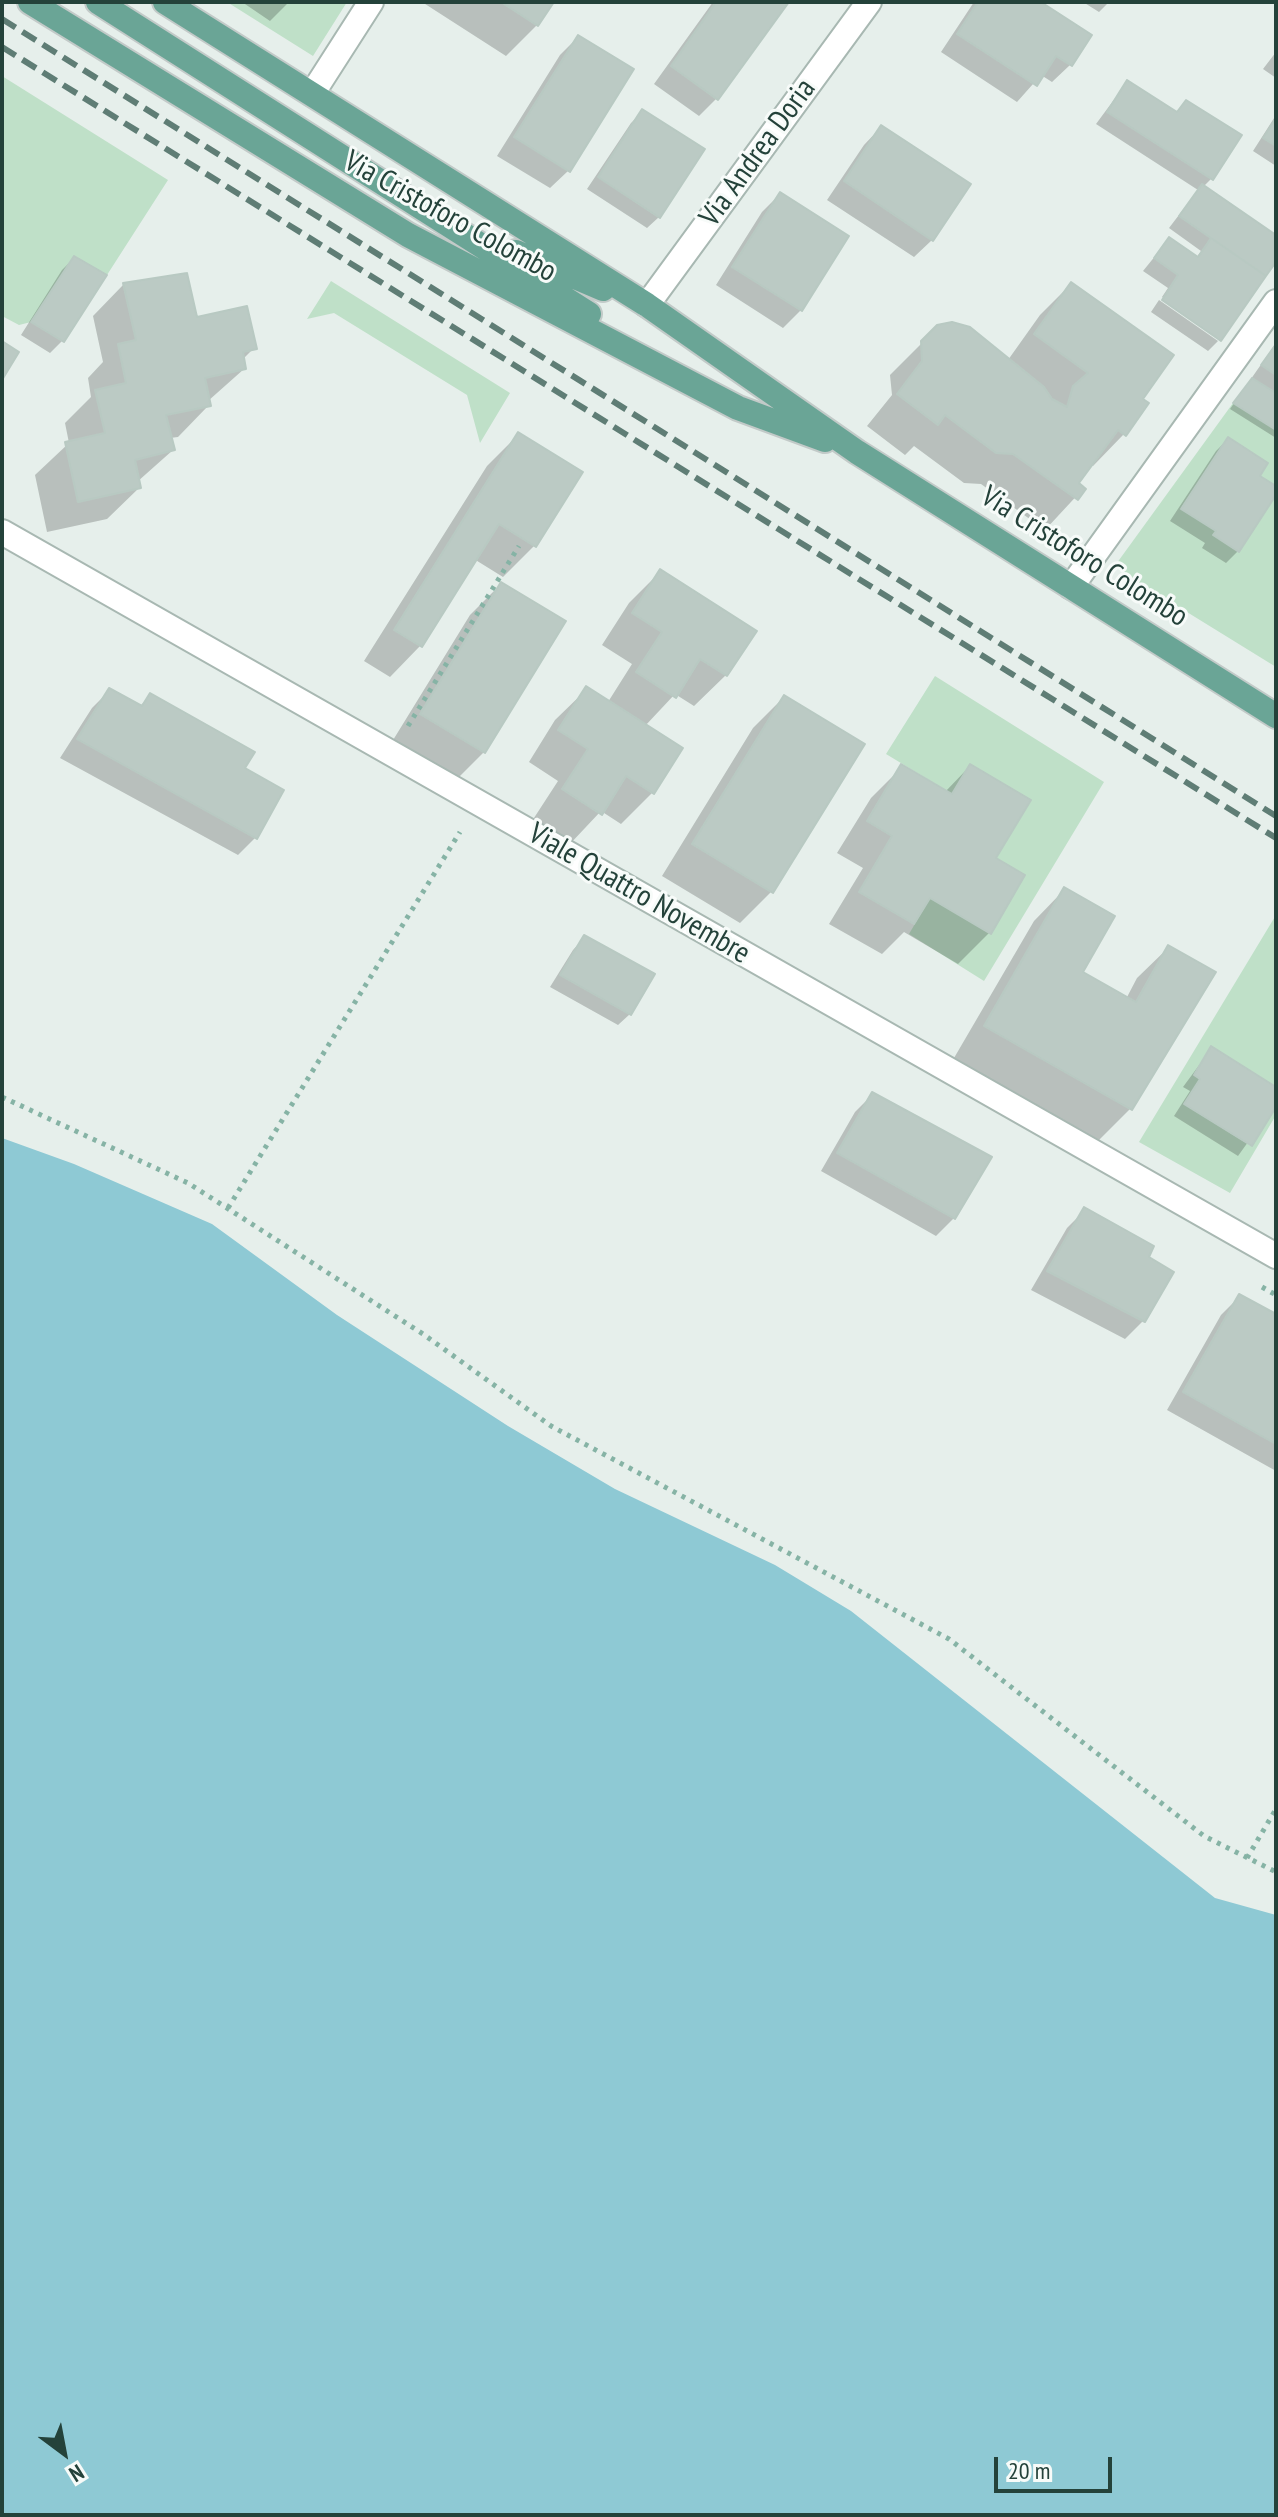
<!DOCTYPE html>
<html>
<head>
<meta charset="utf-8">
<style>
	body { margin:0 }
	#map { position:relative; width:1278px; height:2517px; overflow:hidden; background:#e6efeb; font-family:"PT Sans Narrow",sans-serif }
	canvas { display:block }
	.frame { position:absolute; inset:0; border:4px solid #24423a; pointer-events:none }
	.north { position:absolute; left:24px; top:2413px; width:80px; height:80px; -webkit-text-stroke:6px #f7fbf9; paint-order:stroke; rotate:148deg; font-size:22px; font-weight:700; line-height:32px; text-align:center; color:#24423a }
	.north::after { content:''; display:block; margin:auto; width:28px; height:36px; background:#24423a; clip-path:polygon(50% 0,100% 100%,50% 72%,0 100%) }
	.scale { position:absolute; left:994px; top:2457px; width:118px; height:36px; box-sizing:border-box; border:4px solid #24423a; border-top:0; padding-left:10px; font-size:24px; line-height:28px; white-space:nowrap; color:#24423a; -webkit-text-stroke:6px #f7fbf9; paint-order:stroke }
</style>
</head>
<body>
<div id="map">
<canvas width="1278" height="2517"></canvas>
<div class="frame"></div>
<div class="north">N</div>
<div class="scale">20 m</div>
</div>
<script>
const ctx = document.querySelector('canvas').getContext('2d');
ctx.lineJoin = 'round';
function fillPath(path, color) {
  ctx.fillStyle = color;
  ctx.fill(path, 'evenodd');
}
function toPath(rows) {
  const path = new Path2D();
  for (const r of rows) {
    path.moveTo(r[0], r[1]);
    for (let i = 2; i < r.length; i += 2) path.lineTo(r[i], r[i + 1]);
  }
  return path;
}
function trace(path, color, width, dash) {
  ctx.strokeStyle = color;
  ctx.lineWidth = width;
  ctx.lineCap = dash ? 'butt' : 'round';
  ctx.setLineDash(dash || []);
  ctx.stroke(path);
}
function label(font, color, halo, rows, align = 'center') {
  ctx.font = font + ' "PT Sans Narrow",sans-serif';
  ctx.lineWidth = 6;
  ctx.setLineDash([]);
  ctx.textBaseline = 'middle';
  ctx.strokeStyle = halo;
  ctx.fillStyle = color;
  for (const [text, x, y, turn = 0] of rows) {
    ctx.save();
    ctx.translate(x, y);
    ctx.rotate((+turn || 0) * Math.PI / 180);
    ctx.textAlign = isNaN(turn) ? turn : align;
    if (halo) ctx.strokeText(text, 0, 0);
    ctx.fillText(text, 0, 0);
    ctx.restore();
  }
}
fillPath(toPath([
	[227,2,289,4,347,2,313,56],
	[2,76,168,180,107,275,74,256,31,322,19,325,2,316],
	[331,281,510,393,480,443,467,395,334,313,307,319],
	[1233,403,1276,430,1276,486,1260,476,1268,463,1228,437,1181,508,1216,531,1213,535,1239,552,1276,495,1276,667,1114,567],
	[935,676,1104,782,984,981,909,934,930,898,991,933,1025,875,996,858,1031,800,970,764,952,794,886,754],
	[1276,915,1276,1087,1211,1046,1194,1074,1200,1079,1184,1104,1251,1146,1276,1107,1276,1115,1230,1193,1139,1142]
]), '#bfe0c8');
fillPath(toPath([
	[2,1138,74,1164,212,1224,337,1315,508,1426,615,1489,775,1565,851,1611,1215,1898,1276,1915,1276,2515,2,2515]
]), '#8ec9d4');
fillPath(toPath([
	[242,2,289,2,270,21],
	[422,2,552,2,537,25,506,56],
	[713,2,786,2,717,98,699,116,654,84],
	[974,2,1038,2,1070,65,1052,82,1041,75,1017,102,941,52],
	[1083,2,1109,2,1099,12],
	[578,37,568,171,550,188,497,156,560,55],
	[1276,52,1276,78,1263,69],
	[1127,82,1175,113,1186,102,1211,179,1203,187,1276,238,1276,259,1221,338,1162,297,1168,288,1143,271,1169,239,1196,258,1201,251,1169,228,1198,190,1096,124],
	[643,111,659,217,647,228,587,189,631,123],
	[1276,115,1276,166,1253,151],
	[881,127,932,240,914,257,827,200,864,145],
	[780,194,801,310,783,328,716,285,762,212],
	[74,258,62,341,50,353,21,335,62,270],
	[124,284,254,348,242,360,244,369,208,401,209,405,178,437,170,438,173,450,137,482,139,488,107,519,47,532,35,475,69,443,65,423,91,397,88,378,103,362,93,316],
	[1071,284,1140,399,1124,434,1093,466,1091,464,1076,484,1083,489,1045,530,981,484,964,483,914,446,905,455,867,426,892,395,890,375,938,327,1008,360,1040,315],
	[1159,300,1218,341,1208,351,1151,312],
	[1276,343,1276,438,1230,409],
	[518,435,580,473,534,546,503,577,474,559,421,645,390,677,364,661,487,466],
	[1228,439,1257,477,1276,492,1238,551,1226,563,1202,548,1205,543,1170,521,1216,451],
	[660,572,726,675,694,706,675,694,645,726,680,749,652,793,621,824,601,811,569,845,532,821,558,781,529,762,555,720,587,689,608,702,632,664,602,645,629,603],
	[501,584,484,752,453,783,390,745,470,615],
	[110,690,139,707,150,696,242,769,255,838,238,855,60,758,92,708],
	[784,697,771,892,740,923,662,876,753,728],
	[970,766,993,859,989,933,958,964,904,932,882,954,829,924,863,868,837,853,871,798,902,767,945,792],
	[1065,889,1080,973,1126,999,1137,978,1169,947,1213,973,1130,1109,1099,1140,954,1058,1034,921],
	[584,938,630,1014,618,1025,550,987,573,950],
	[1211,1049,1276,1089,1276,1103,1238,1156,1174,1116,1190,1091,1183,1087],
	[873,1094,954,1218,936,1236,821,1171,855,1112],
	[1085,1210,1146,1258,1143,1321,1125,1339,1031,1290,1067,1228],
	[1239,1297,1276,1317,1276,1471,1167,1410,1221,1315]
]), '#0003');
const building = toPath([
	[501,2,554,2,538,26,501,2],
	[716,2,789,2,718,100,671,66,716,2],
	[978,2,1041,2,1092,35,1072,66,1056,56,1037,86,957,34,978,2],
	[578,35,634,69,570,172,514,137,578,35],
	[1127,80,1177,112,1186,100,1242,135,1213,180,1107,112,1127,80],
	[642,109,705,149,660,218,598,177,642,109],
	[1276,118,1276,146,1263,138,1276,118],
	[881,125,971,184,933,241,844,181,881,125],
	[1202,184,1276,235,1276,262,1266,276,1179,216,1202,184],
	[780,192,849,236,802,311,732,267,780,192],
	[1169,237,1198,257,1211,238,1266,276,1221,341,1162,300,1178,275,1154,258,1169,237],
	[74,256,107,275,64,342,31,322,74,256],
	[187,273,197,317,247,306,257,349,243,352,246,369,205,378,211,406,166,415,175,450,135,460,141,488,78,502,65,442,105,433,95,390,126,383,118,344,136,340,123,283,187,273],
	[1071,282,1174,355,1143,399,1149,403,1126,436,1118,430,1079,483,1086,489,1078,500,1013,454,996,453,945,415,938,425,897,394,922,361,921,341,937,325,952,322,970,327,1044,387,1052,399,1067,407,1073,386,1088,373,1034,334,1071,282],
	[2,341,19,352,2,380,2,341],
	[1276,344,1276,375,1261,365,1276,344],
	[1252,378,1276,393,1276,430,1233,403,1252,378],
	[518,432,583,472,536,547,499,524,422,647,394,630,518,432],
	[1228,437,1268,463,1260,476,1276,486,1276,495,1239,552,1213,535,1216,531,1181,509,1228,437],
	[660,569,757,631,727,676,700,659,676,698,636,672,662,632,632,613,660,569],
	[501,582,566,621,485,753,420,714,501,582],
	[586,686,683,748,654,794,626,776,602,815,562,789,588,749,558,730,586,686],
	[109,688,142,706,150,693,255,752,245,768,284,790,257,839,77,739,109,688],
	[784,695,865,744,773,893,692,844,784,695],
	[901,764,952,794,970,764,1031,800,996,858,1025,875,991,934,930,898,914,924,859,892,892,836,867,821,901,764],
	[1064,887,1115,916,1083,972,1136,1002,1168,945,1216,972,1132,1110,984,1026,1064,887],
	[584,935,655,974,631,1015,560,975,584,935],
	[1211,1046,1276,1087,1276,1107,1252,1146,1184,1104,1200,1079,1194,1075,1211,1046],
	[872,1092,992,1157,955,1219,837,1153,872,1092],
	[1084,1207,1154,1246,1149,1257,1174,1272,1145,1322,1047,1271,1084,1207],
	[1239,1294,1276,1314,1276,1444,1183,1392,1239,1294]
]);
fillPath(building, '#bbcac4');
trace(building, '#b8c9c2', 2);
const minor = toPath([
	[312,94,371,2],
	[647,305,869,2],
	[2,532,1276,1256],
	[1071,587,1276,302]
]);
const primary = toPath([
	[30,2,408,235,738,408,825,440],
	[98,2,589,314],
	[165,2,647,305,857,452,1276,716],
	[516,252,603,289]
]);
trace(minor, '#a8b8b2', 28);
trace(primary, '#c2cac8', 28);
trace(toPath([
	[408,726,519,546],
	[2,1097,188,1183,423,1334,551,1426,949,1639,1204,1836,1276,1872],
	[228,1208,460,832],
	[1262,1287,1276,1295],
	[1247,1858,1276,1809]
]), '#86b3a5', 5, [4, 6]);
trace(minor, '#fff', 24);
trace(primary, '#6aa596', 24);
trace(toPath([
	[2,19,1276,816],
	[2,47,1276,838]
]), '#5f7d75', 6, [16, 8]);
label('30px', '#24423a', '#f7fbf9', [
	["Via Andrea Doria",758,153,-54],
	["Via Cristoforo Colombo",450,217,29],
	["Via Cristoforo Colombo",1084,557,32],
	["Viale Quattro Novembre",639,894,30]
]);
</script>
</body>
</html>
